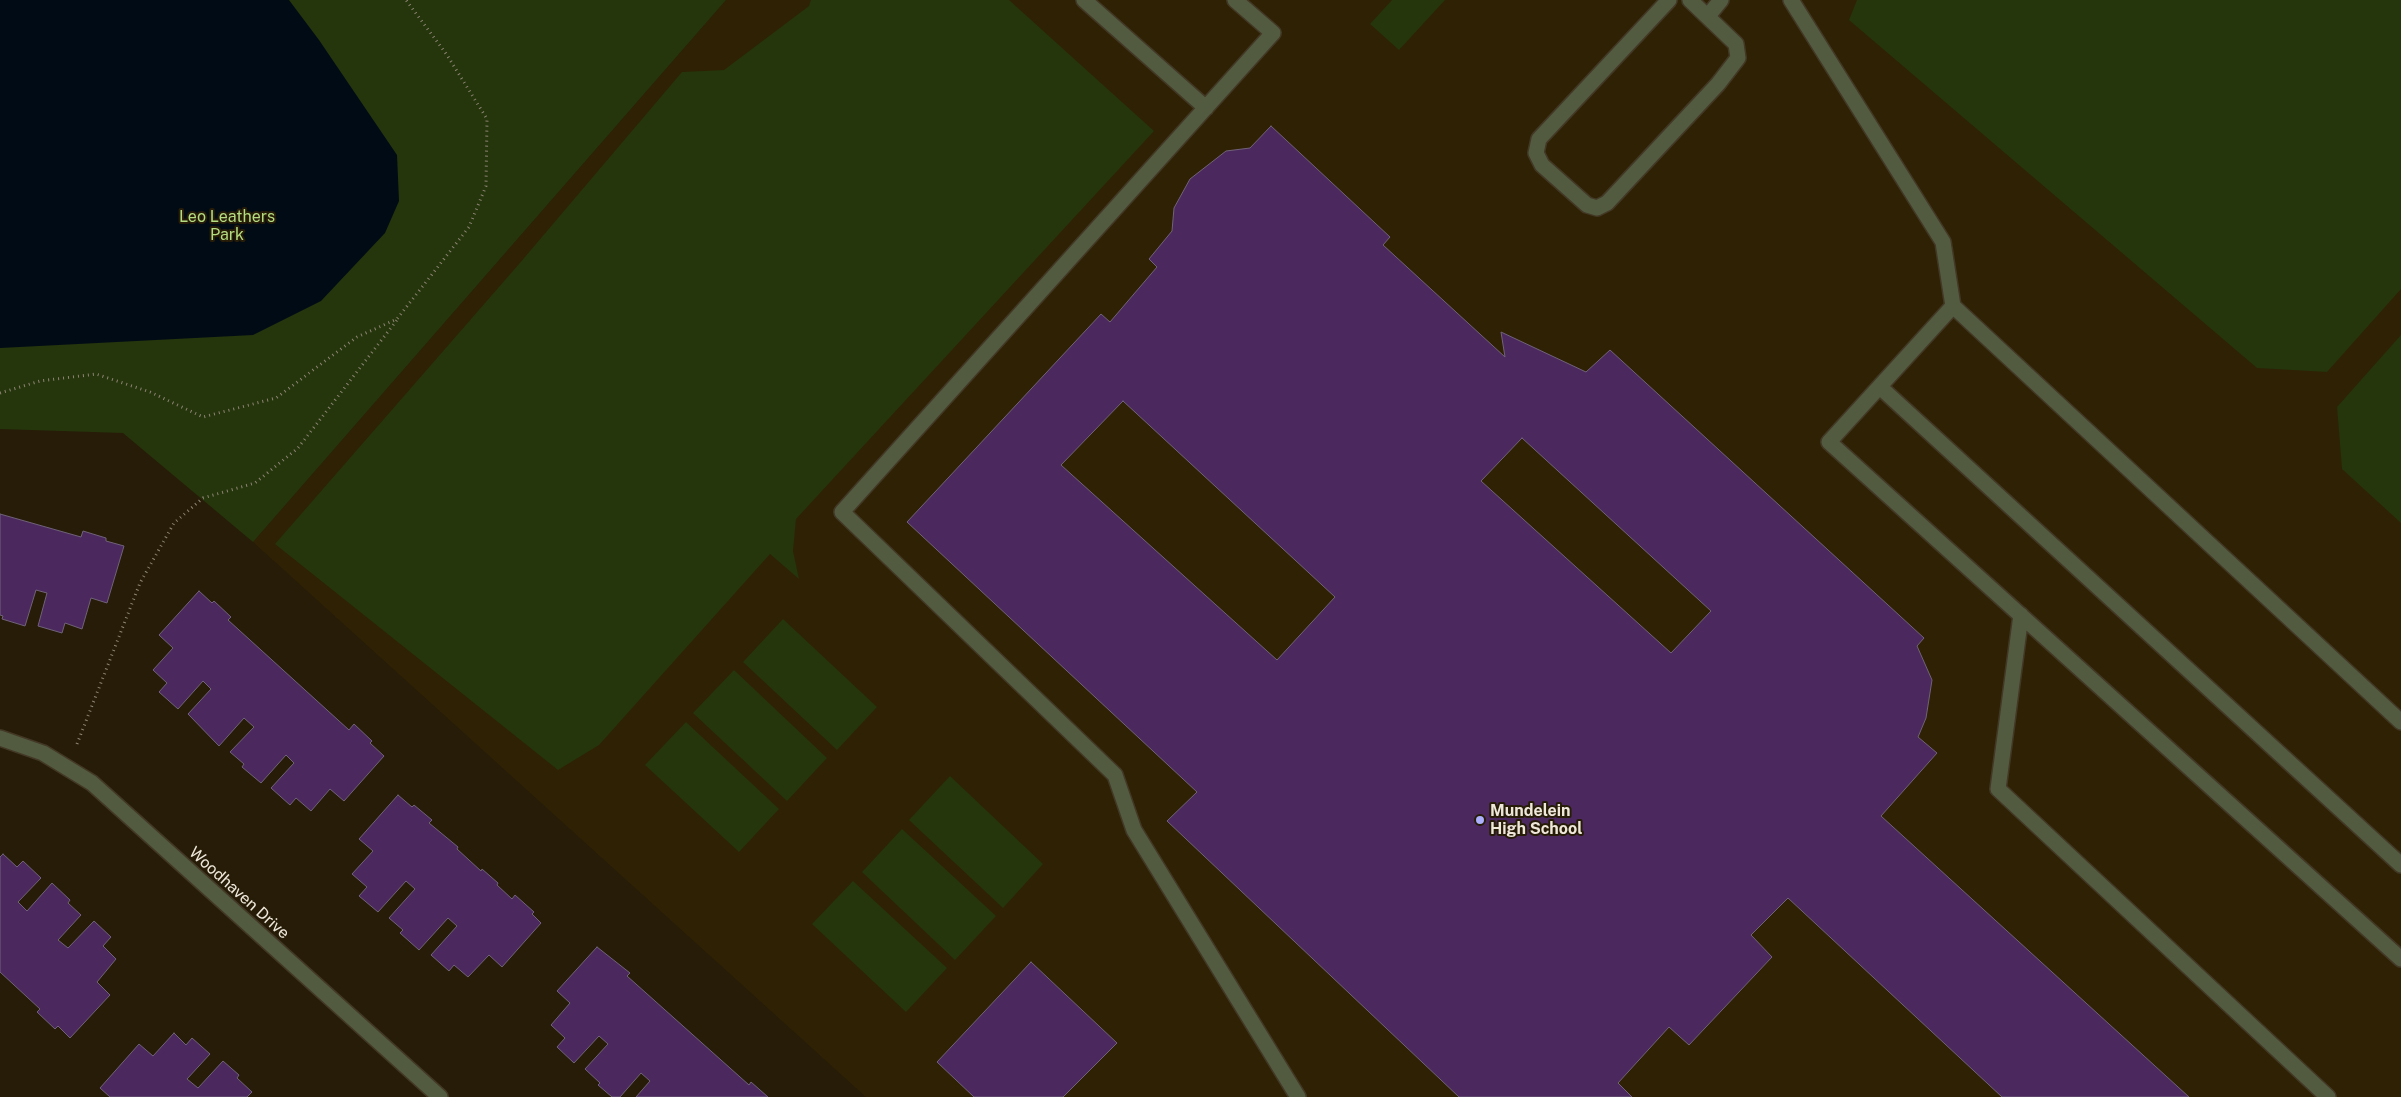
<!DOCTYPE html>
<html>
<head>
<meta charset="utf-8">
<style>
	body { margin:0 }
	canvas { display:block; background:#261c07 }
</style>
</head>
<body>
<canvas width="2401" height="1097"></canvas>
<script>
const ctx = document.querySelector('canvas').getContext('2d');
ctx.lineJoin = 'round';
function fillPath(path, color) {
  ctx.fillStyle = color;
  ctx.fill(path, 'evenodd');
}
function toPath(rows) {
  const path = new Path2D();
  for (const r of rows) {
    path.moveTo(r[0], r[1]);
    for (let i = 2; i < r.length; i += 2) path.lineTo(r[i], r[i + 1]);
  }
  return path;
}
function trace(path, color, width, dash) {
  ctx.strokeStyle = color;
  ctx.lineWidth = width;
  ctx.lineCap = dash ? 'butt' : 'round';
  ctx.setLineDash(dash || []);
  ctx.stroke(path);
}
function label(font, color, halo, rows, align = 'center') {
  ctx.font = font + ' "Public Sans",sans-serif';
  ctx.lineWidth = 4;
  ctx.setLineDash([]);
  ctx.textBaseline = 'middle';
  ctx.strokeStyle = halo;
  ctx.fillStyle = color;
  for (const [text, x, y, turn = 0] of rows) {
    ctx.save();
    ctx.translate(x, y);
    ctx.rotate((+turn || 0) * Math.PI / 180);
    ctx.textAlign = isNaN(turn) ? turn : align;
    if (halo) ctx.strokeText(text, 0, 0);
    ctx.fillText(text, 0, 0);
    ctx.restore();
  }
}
fillPath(toPath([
	[726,0,2401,0,2401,1097,866,1097,253,542]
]), '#2f2104');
fillPath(toPath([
	[0,0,726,0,253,542,123,433,0,429],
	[811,0,1009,0,1154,131,796,519,793,551,799,579,770,554,599,745,558,770,275,544,519,264,682,72,724,70,809,6],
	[1392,0,1445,0,1399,50,1370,24],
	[1857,0,2401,0,2401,289,2327,372,2257,368,1849,20],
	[2401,335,2401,523,2342,469,2337,407],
	[783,619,877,707,837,750,743,662],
	[734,670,827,758,787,801,693,713],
	[686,722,779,809,739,852,645,765],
	[950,776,1043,864,1003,908,909,820],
	[902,829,996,916,955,960,862,872],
	[853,881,947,968,906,1012,812,924]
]), '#25350c');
fillPath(toPath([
	[0,0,289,0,319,40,397,155,399,201,385,233,321,301,253,335,0,348]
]), '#000b16');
const building = toPath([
	[1271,126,1390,237,1383,245,1505,357,1501,332,1586,372,1610,350,1924,638,1917,646,1932,680,1926,718,1918,737,1937,753,1881,816,2189,1097,2002,1097,1788,898,1751,935,1772,957,1689,1045,1669,1027,1618,1083,1632,1097,1459,1097,1167,821,1197,792,907,522,1101,314,1110,322,1157,267,1149,259,1172,231,1174,208,1190,179,1226,151,1250,148,1271,126],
	[1123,401,1335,597,1277,660,1061,465,1123,401],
	[1522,438,1711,611,1671,653,1481,481,1522,438],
	[0,514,81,537,83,531,106,538,106,541,124,546,107,603,91,598,82,629,65,623,62,633,38,626,47,593,36,590,25,626,2,619,3,616,0,615,0,514],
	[199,591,212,603,214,601,231,617,228,620,349,730,354,724,372,741,370,743,384,756,344,801,330,789,311,811,296,798,290,805,271,788,294,763,286,755,261,783,242,767,244,764,230,752,254,727,244,718,219,746,188,714,211,689,203,681,178,709,159,692,167,683,153,670,173,648,159,635,199,591],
	[398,795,412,807,414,805,432,820,429,823,458,847,457,849,481,871,482,869,498,883,497,885,512,899,515,895,534,912,532,914,541,923,502,967,489,955,468,977,454,965,449,971,431,955,457,926,448,918,419,950,400,933,403,930,389,918,415,889,406,881,378,912,359,896,367,887,352,874,373,851,359,839,398,795],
	[3,854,17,867,23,861,41,878,18,902,27,911,52,883,70,900,68,903,81,915,58,940,68,948,94,921,111,937,103,946,116,959,97,982,110,995,70,1038,58,1026,55,1029,37,1012,40,1009,0,972,0,857,3,854],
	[597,947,630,973,627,976,749,1085,751,1082,768,1097,636,1097,650,1081,641,1073,620,1097,612,1097,598,1085,600,1083,585,1069,608,1044,599,1036,574,1063,557,1047,565,1038,551,1025,570,1003,557,991,597,947],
	[1031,962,1117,1043,1063,1097,974,1097,937,1062,1031,962],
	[174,1033,186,1045,192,1038,210,1054,187,1079,198,1088,223,1061,239,1075,237,1078,252,1092,247,1097,110,1097,100,1088,139,1044,153,1056,174,1033]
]);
fillPath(building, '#4b295e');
trace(building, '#706278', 1);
const minor = toPath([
	[1084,0,1206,108],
	[1235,0,1273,33,842,512,1115,775,1134,830,1298,1097],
	[1669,0,1539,139,1536,153,1542,165,1587,205,1597,208,1607,203,1718,84,1738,58,1736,44,1690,0],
	[1791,0,1943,242,1953,306,2401,722],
	[1708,16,1721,0],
	[1953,306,1829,442,2401,959],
	[1880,387,2401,865],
	[2021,615,1998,789,2328,1097],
	[0,738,43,753,92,783,440,1097]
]);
trace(minor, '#423825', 18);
trace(toPath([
	[0,393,40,381,96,374,150,392,203,417,276,398,357,337,397,319,469,227,486,186,487,119,447,55,406,0],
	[77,744,140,583,174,523,203,498,255,483,298,448,397,320]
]), '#8e8574', 3, [1, 4]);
trace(minor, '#525b40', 15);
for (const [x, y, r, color] of [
	[1480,820,5,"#acaffb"]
]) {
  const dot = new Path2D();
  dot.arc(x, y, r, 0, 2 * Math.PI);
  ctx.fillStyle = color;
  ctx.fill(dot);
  trace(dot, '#261c07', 2);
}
label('16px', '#b4dc81', '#261c07', [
	["Leo Leathers",227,217],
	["Park",227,235]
]);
label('bold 16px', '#eee7da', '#261c07', [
	["Mundelein",1490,811],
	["High School",1490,829]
], 'left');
label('16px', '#eee7da', '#261c07', [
	["Woodhaven Drive",239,893,42]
]);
</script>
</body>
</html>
